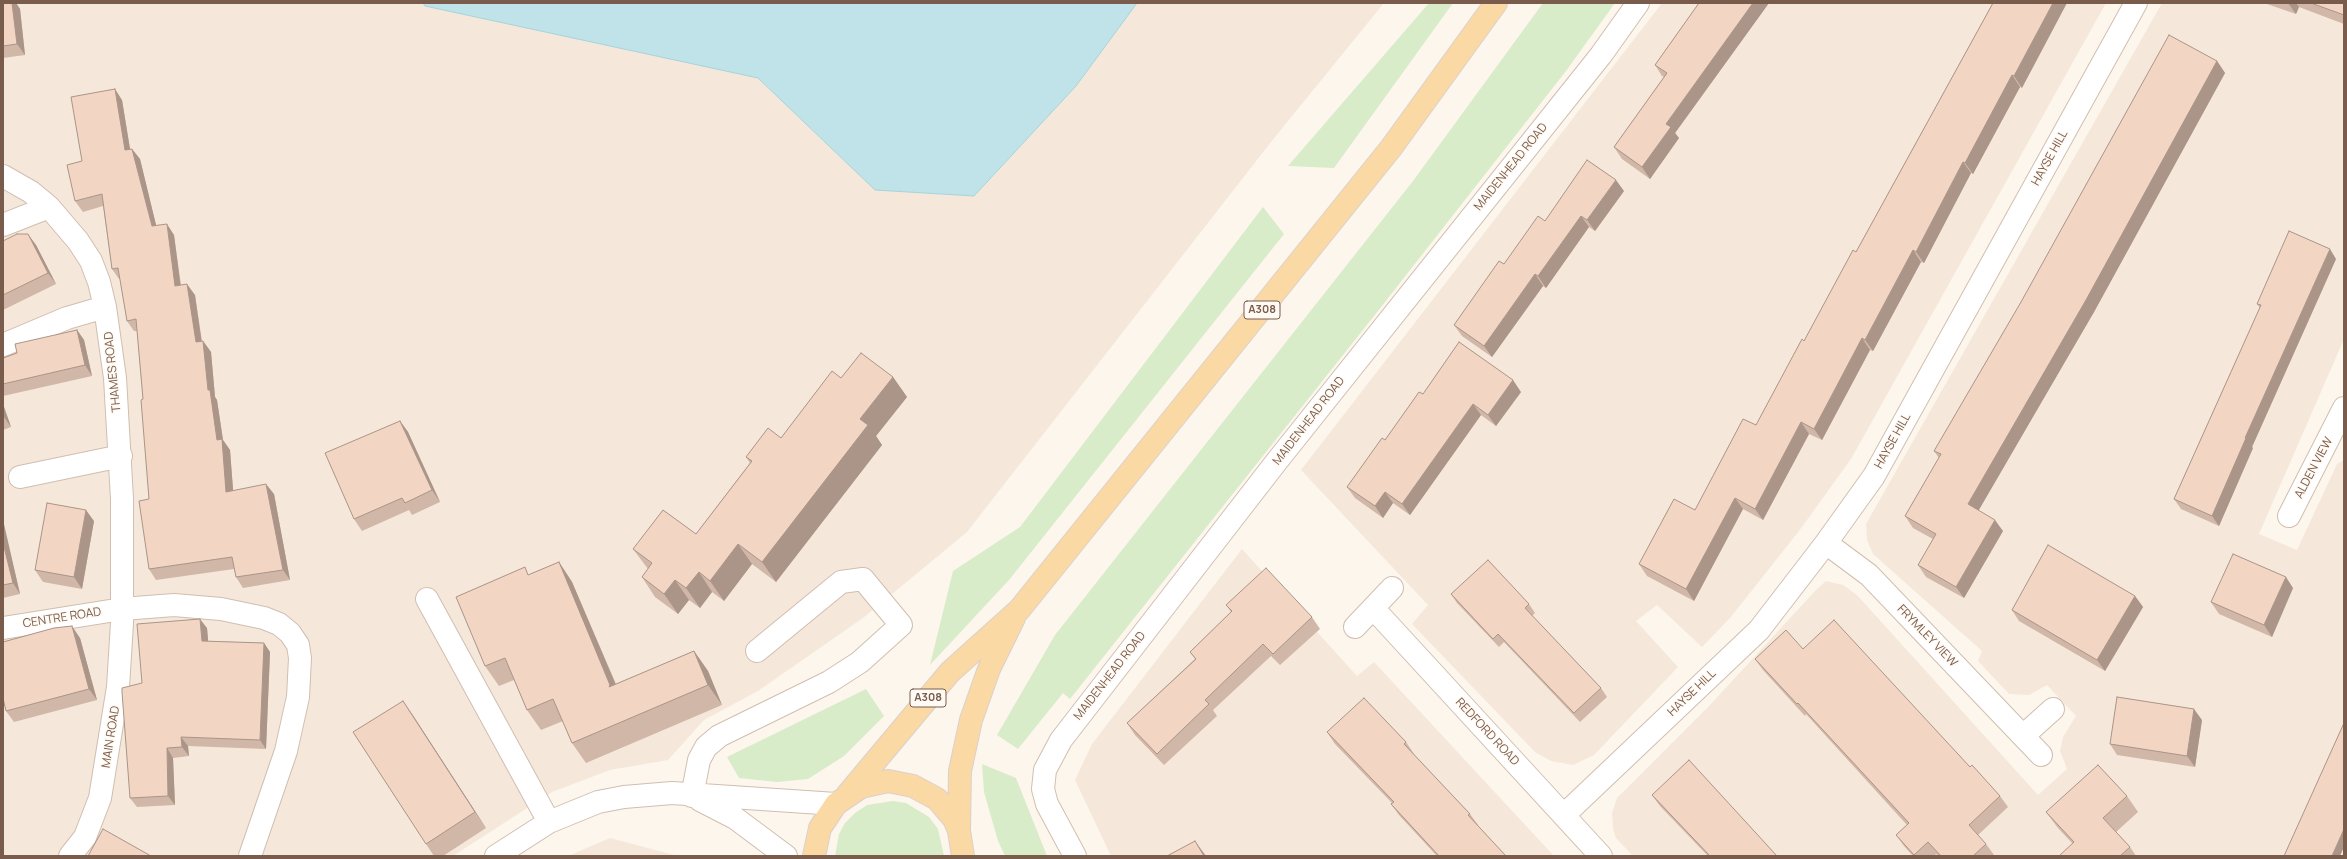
<!DOCTYPE html>
<html>
<head>
<meta charset="utf-8">
<style>
	body { margin:0 }
	#map { position:relative; width:2347px; height:859px; overflow:hidden; background:#fdf6ec; font-family:Manrope,sans-serif }
	canvas { display:block }
	.frame { position:absolute; inset:0; border:4px solid #7a5c4d; pointer-events:none }
</style>
</head>
<body>
<div id="map">
<canvas width="2347" height="859"></canvas>
<div class="frame"></div>
</div>
<script>
const ctx = document.querySelector('canvas').getContext('2d');
ctx.lineJoin = 'round';
function fillPath(path, color) {
  ctx.fillStyle = color;
  ctx.fill(path, 'evenodd');
}
function toPath(rows) {
  const path = new Path2D();
  for (const r of rows) {
    path.moveTo(r[0], r[1]);
    for (let i = 2; i < r.length; i += 2) path.lineTo(r[i], r[i + 1]);
  }
  return path;
}
function trace(path, color, width, dash) {
  ctx.strokeStyle = color;
  ctx.lineWidth = width;
  ctx.lineCap = dash ? 'butt' : 'round';
  ctx.setLineDash(dash || []);
  ctx.stroke(path);
}
function label(font, color, halo, rows, align = 'center') {
  ctx.font = font + ' Manrope,sans-serif';
  ctx.lineWidth = 3;
  ctx.setLineDash([]);
  ctx.textBaseline = 'middle';
  ctx.strokeStyle = halo;
  ctx.fillStyle = color;
  for (const [text, x, y, turn = 0] of rows) {
    ctx.save();
    ctx.translate(x, y);
    ctx.rotate((+turn || 0) * Math.PI / 180);
    ctx.textAlign = isNaN(turn) ? turn : align;
    if (halo) ctx.strokeText(text, 0, 0);
    ctx.fillText(text, 0, 0);
    ctx.restore();
  }
}
fillPath(toPath([
	[3,3,423,3,425,6,758,78,875,190,974,196,1076,86,1137,3,1384,3,1271,142,967,532,863,618,758,691,704,720,668,760,610,770,552,792,453,856,3,856],
	[1662,3,2106,3,1851,459,1799,531,1730,618,1702,647,1657,605,1636,621,1678,667,1594,755,1573,765,1551,761,1535,752,1412,624,1428,605,1301,470],
	[2162,3,2344,3,2344,339,2259,534,2297,550,2337,464,2344,460,2344,856,1633,856,1616,838,1613,829,1612,813,1617,798,1710,705,1815,591,1826,581,1843,585,1857,595,2038,795,2067,769,2060,751,2063,737,2076,716,2047,685,2029,695,2009,694,1978,661,1982,651,1873,554,1867,540,1866,524],
	[1242,549,1357,676,1374,662,1554,856,1111,856,1075,780,1092,744],
	[610,838,678,856,568,856]
]), '#f5e8da');
fillPath(toPath([
	[1429,3,1453,3,1334,168,1288,166],
	[1543,3,1615,3,1566,71,1374,316,1070,699,1063,693,1018,749,997,735,1055,635,1413,181],
	[1263,207,1284,234,1009,580,930,665,953,571,1020,527],
	[866,689,884,716,844,756,808,779,777,782,739,778,727,757],
	[982,764,1016,778,1047,856,1005,856,998,841,984,792],
	[893,801,906,803,929,817,938,829,944,856,835,856,839,834,845,823,855,813,867,805]
]), '#d8ecc9');
const water = toPath([
	[423,3,1137,3,1076,86,974,196,875,190,758,78,425,6,423,3]
]);
fillPath(water, '#bfe3e8');
trace(water, '#a5d3da', 1);
const minor = toPath([
	[3,176,31,192,49,207,78,241,91,261,99,282,105,307,115,378,122,499,122,623,118,687,100,798,85,837,70,856],
	[3,225,49,207],
	[3,345,67,318,105,307],
	[20,477,121,456],
	[2289,516,2344,408],
	[1826,543,1869,575,2041,755],
	[427,599,549,822],
	[1373,608,1601,856],
	[1355,627,1392,588],
	[3,628,122,609,174,605,221,609,264,618,279,624,290,633,298,645,300,658,298,697,286,751,250,856],
	[2023,736,2053,709],
	[692,796,699,760,706,747,719,736,829,682,860,662,901,625,863,579,841,582,757,651],
	[700,800,735,818,786,856],
	[1564,815,1759,630,1826,543,1874,476,2136,3],
	[496,856,549,822,598,802,624,797,672,793,836,804],
	[1075,856,1047,804,1043,789,1045,770,1061,740,1277,461,1601,55,1638,3]
]);
const major = toPath([
	[847,795,950,672,1019,610,1391,148,1496,3],
	[959,829,960,771,971,720,989,669,1014,618],
	[814,856,820,828,836,804,861,787,888,781,913,786,937,799,954,819,959,831,963,856]
]);
trace(minor, '#d1beb0', 24);
trace(major, '#dad1cd', 24);
trace(minor, '#fff', 22);
trace(major, '#fbd9a5', 22);
fillPath(toPath([
	[3,3,16,3,20,9,25,55,3,58],
	[1699,3,1769,3,1675,133,1679,138,1650,179,1622,159,1614,147,1664,77,1662,76,1655,65],
	[1993,3,2022,88,2020,87,1973,174,1971,173,1924,263,1921,262,1873,351,1870,350,1822,440,1809,434,1763,520,1743,509,1694,601,1647,576,1639,564,1695,510,1756,425,1856,252],
	[2264,3,2344,3,2344,24,2299,7,2296,14],
	[2217,61,2225,73,2094,312,1978,510,2003,531,1964,598,1926,577,1918,565,1933,539,1913,528,1905,516,1939,458,1934,451],
	[122,100,130,149,132,149,140,159,156,226,174,235,181,285,195,295,202,341,203,341,211,352,215,397,217,400,223,440,230,450,233,490,274,494,290,580,243,588,236,577,234,569,156,580,149,569,149,499,143,399,137,331,134,331,127,321,120,279,119,279,112,269,103,206,83,212,75,201,82,161],
	[1624,191,1595,231,1589,227,1546,288,1543,286,1492,357,1462,336,1454,325,1545,221],
	[3,241,36,245,56,284,3,310],
	[2336,259,2252,447,2253,448,2219,526,2181,509,2174,499,2260,308,2257,304],
	[77,330,84,340,92,376,3,396,3,358],
	[893,377,907,397,876,436,882,445,776,582,752,564,724,601,712,592,700,608,689,600,678,614,655,597,642,577,648,569,633,549,696,534,750,463,746,457,781,438,841,378],
	[1521,392,1496,426,1481,415,1410,515,1393,503,1383,518,1355,498,1347,487,1385,440,1423,394],
	[3,404,11,427,3,430],
	[400,421,408,432,440,502,412,515,409,510,362,531,354,519],
	[94,521,82,589,43,582,35,570],
	[3,523,20,594,3,598],
	[559,562,572,582,616,684,694,651,708,671,722,705,586,763,572,743,563,721,541,730,527,710,514,680,499,686,485,666,530,574],
	[2293,588,2272,637,2219,614,2211,602],
	[1451,594,1529,604,1535,613,1532,616,1601,688,1607,697,1580,722,1504,642,1499,647,1457,603],
	[2135,596,2143,607,2105,671,2019,621,2012,610],
	[1226,605,1312,617,1320,629,1280,665,1271,656,1213,710,1217,716,1164,765,1135,735,1127,723,1195,659,1190,652,1231,612],
	[207,628,208,641,264,643,270,652,266,749,188,746,189,756,173,758,175,805,137,807,130,798,142,683],
	[80,638,97,700,14,722,6,711],
	[1803,649,1970,767,2000,796,2008,807,1978,835,1986,844,1994,855,1993,856,1939,856,1936,854,1934,856,1913,856,1904,846,1896,835,1907,825,1806,714,1805,716,1763,670,1755,659],
	[403,701,414,717,486,828,443,856,434,856,426,844],
	[2202,720,2195,767,2117,755,2110,744],
	[1327,732,1406,742,1414,754,1413,754,1470,814,1478,825,1477,825,1506,856,1437,856,1399,815,1391,804,1392,803,1335,744],
	[1652,795,1777,856,1708,856,1660,806],
	[2127,796,2138,812,2116,832,2130,847,2136,856,2059,856,2073,844,2058,828,2046,812]
]), '#d1b7a8');
fillPath(toPath([
	[12,3,16,3,20,9,25,55,17,44],
	[1753,3,1769,3,1675,133,1679,138,1650,179,1642,167,1666,124],
	[2053,3,2067,3,2022,88,2014,76],
	[2288,3,2296,3,2299,7,2296,14],
	[2217,61,2225,73,2094,312,1976,515,1968,504],
	[2012,75,2020,87,1973,174,1965,163],
	[115,89,122,100,132,161,125,150],
	[132,149,140,159,159,237,152,226],
	[1963,162,1971,173,1924,263,1916,252],
	[1616,180,1624,191,1595,231,1587,220],
	[1581,216,1589,227,1546,288,1538,276],
	[167,224,174,235,182,297,175,286],
	[28,234,36,245,56,284,48,273],
	[2330,249,2336,259,2252,447,2253,448,2219,526,2212,516,2245,438],
	[1913,250,1921,262,1873,351,1865,340],
	[1535,274,1543,286,1492,357,1484,346],
	[187,284,195,295,203,352,196,342],
	[77,330,84,340,92,376,85,365],
	[1862,338,1870,350,1822,440,1814,429],
	[203,341,211,352,215,397,217,400,223,440,230,450,234,502,226,492,208,390],
	[893,377,907,397,876,436,882,445,776,582,762,562,860,419],
	[1513,380,1521,392,1496,426,1488,415],
	[3,404,11,427,4,417,3,414],
	[1473,404,1481,415,1410,515,1402,504],
	[400,421,408,432,440,502,432,490],
	[1801,422,1809,434,1763,520,1755,509],
	[266,484,274,494,290,580,283,570],
	[1385,492,1393,503,1383,518,1375,506],
	[1735,498,1743,509,1694,601,1686,589],
	[86,510,94,521,82,589,74,577],
	[1995,520,2003,531,1964,598,1956,587],
	[3,523,4,524,20,594,13,583,3,543],
	[738,544,752,564,724,601,710,581],
	[559,562,572,582,624,704,609,687],
	[699,572,712,592,700,608,686,588],
	[2286,577,2293,588,2272,637,2264,625],
	[675,580,689,600,678,614,664,594],
	[2135,596,2143,607,2105,671,2097,660],
	[200,619,207,628,209,650,202,641],
	[72,626,80,638,97,700,89,689],
	[264,643,270,652,266,749,260,740],
	[694,651,708,671,722,705,708,685],
	[403,701,414,717,486,828,475,812],
	[2194,709,2202,720,2195,767,2187,756],
	[181,737,188,746,189,756,182,747],
	[167,748,173,758,175,805,168,796],
	[2344,829,2344,847,2340,856,2332,856],
	[1195,841,1203,852,1206,856,1204,856]
]), '#aa9588');
const building = toPath([
	[3,3,12,3,17,44,3,46,3,3],
	[1699,3,1753,3,1666,124,1671,127,1642,167,1614,147,1667,73,1655,65,1699,3],
	[1993,3,2053,3,2014,76,2012,75,1965,163,1963,162,1916,252,1913,250,1865,340,1862,338,1814,429,1801,422,1755,509,1735,498,1686,589,1639,564,1674,499,1695,510,1743,419,1756,425,1802,339,1804,341,1853,250,1856,252,1993,3],
	[2311,3,2344,3,2344,15,2311,3],
	[2169,35,2217,61,2086,300,1968,504,1995,520,1956,587,1918,565,1936,534,1905,516,1941,454,1934,451,2021,302,2169,35],
	[115,89,125,150,132,149,152,226,167,224,175,286,187,284,196,342,203,341,208,390,210,390,217,440,222,439,226,492,266,484,283,570,236,577,232,557,149,569,139,501,149,499,141,400,143,399,136,319,127,321,118,268,112,269,102,194,75,201,67,165,82,161,71,97,115,89],
	[1587,160,1616,180,1587,220,1581,216,1538,276,1535,274,1484,346,1454,325,1499,261,1504,264,1538,216,1545,221,1587,160],
	[2289,231,2330,249,2245,438,2246,438,2212,516,2174,499,2261,305,2257,304,2289,231],
	[17,234,28,234,48,273,3,295,3,241,17,234],
	[77,330,85,365,3,384,3,358,17,353,15,344,77,330],
	[1459,342,1513,380,1488,415,1473,404,1402,504,1385,492,1375,506,1347,487,1382,438,1385,440,1419,392,1423,394,1459,342],
	[861,353,893,377,860,419,868,425,762,562,738,544,710,581,699,572,686,588,675,580,664,594,642,577,652,563,633,549,663,510,696,534,752,461,746,457,768,428,781,438,832,371,841,378,861,353],
	[400,421,432,490,405,503,402,498,354,519,325,453,400,421],
	[47,503,86,510,74,577,35,570,47,503],
	[3,543,13,583,3,585,3,543],
	[2048,545,2135,596,2097,660,2012,610,2048,545],
	[2233,554,2286,577,2264,625,2211,602,2233,554],
	[1488,560,1529,604,1525,608,1601,688,1574,713,1498,634,1493,639,1451,594,1488,560],
	[559,562,610,685,609,687,694,651,708,685,572,743,553,699,527,710,505,658,485,666,456,597,525,567,528,575,559,562],
	[1266,568,1312,617,1273,654,1263,644,1205,700,1209,704,1157,754,1127,723,1196,659,1190,652,1232,611,1226,605,1266,568],
	[200,619,202,641,264,643,260,740,181,737,182,747,167,748,168,796,130,798,122,692,122,688,142,683,137,624,200,619],
	[1834,620,1970,767,1972,765,2000,796,1969,825,1986,844,1973,856,1941,856,1928,842,1914,855,1896,835,1909,823,1798,703,1797,704,1755,659,1786,630,1803,649,1834,620],
	[72,626,89,689,6,711,3,698,3,642,54,628,72,626],
	[2117,697,2194,709,2187,756,2110,744,2117,697],
	[1364,698,1406,742,1404,744,1470,814,1468,815,1506,856,1439,856,1391,804,1394,802,1327,732,1364,698],
	[403,701,475,812,426,844,353,732,403,701],
	[2344,723,2344,829,2332,856,2284,856,2344,723],
	[1689,760,1777,856,1710,856,1652,795,1689,760],
	[2098,765,2127,796,2103,818,2130,847,2120,856,2059,856,2074,842,2046,812,2098,765],
	[103,829,151,856,88,856,103,829],
	[1195,841,1204,856,1167,856,1195,841]
]);
fillPath(building, '#f3d5c3');
trace(building, '#aa9588', 1);
for (const [x, y, w] of [
	[1262,310,36],
	[928,698,36]
]) {
  const box = new Path2D();
  box.roundRect(x - w / 2, y - 9, w, 18, 3);
  ctx.fillStyle = '#fffaf3';
  ctx.fill(box);
  trace(box, '#7a5c4d', 1);
}
label('bold 11px', '#7a5c4d', null, [
	["A308",1262,310],
	["A308",928,698]
]);
label('12px', '#7a5c4d', '#fffaf3', [
	["HAYSE HILL",2050,158,-61],
	["MAIDENHEAD ROAD",1511,167,-51],
	["THAMES ROAD",113,372,-96],
	["MAIDENHEAD ROAD",1309,421,-52],
	["HAYSE HILL",1893,441,-61],
	["ALDEN VIEW",2314,468,-62],
	["CENTRE ROAD",62,618,-9],
	["FRYMLEY VIEW",1927,636,46],
	["MAIDENHEAD ROAD",1110,676,-52],
	["HAYSE HILL",1692,693,-44],
	["REDFORD ROAD",1487,732,47],
	["MAIN ROAD",111,737,-81]
]);
</script>
</body>
</html>
